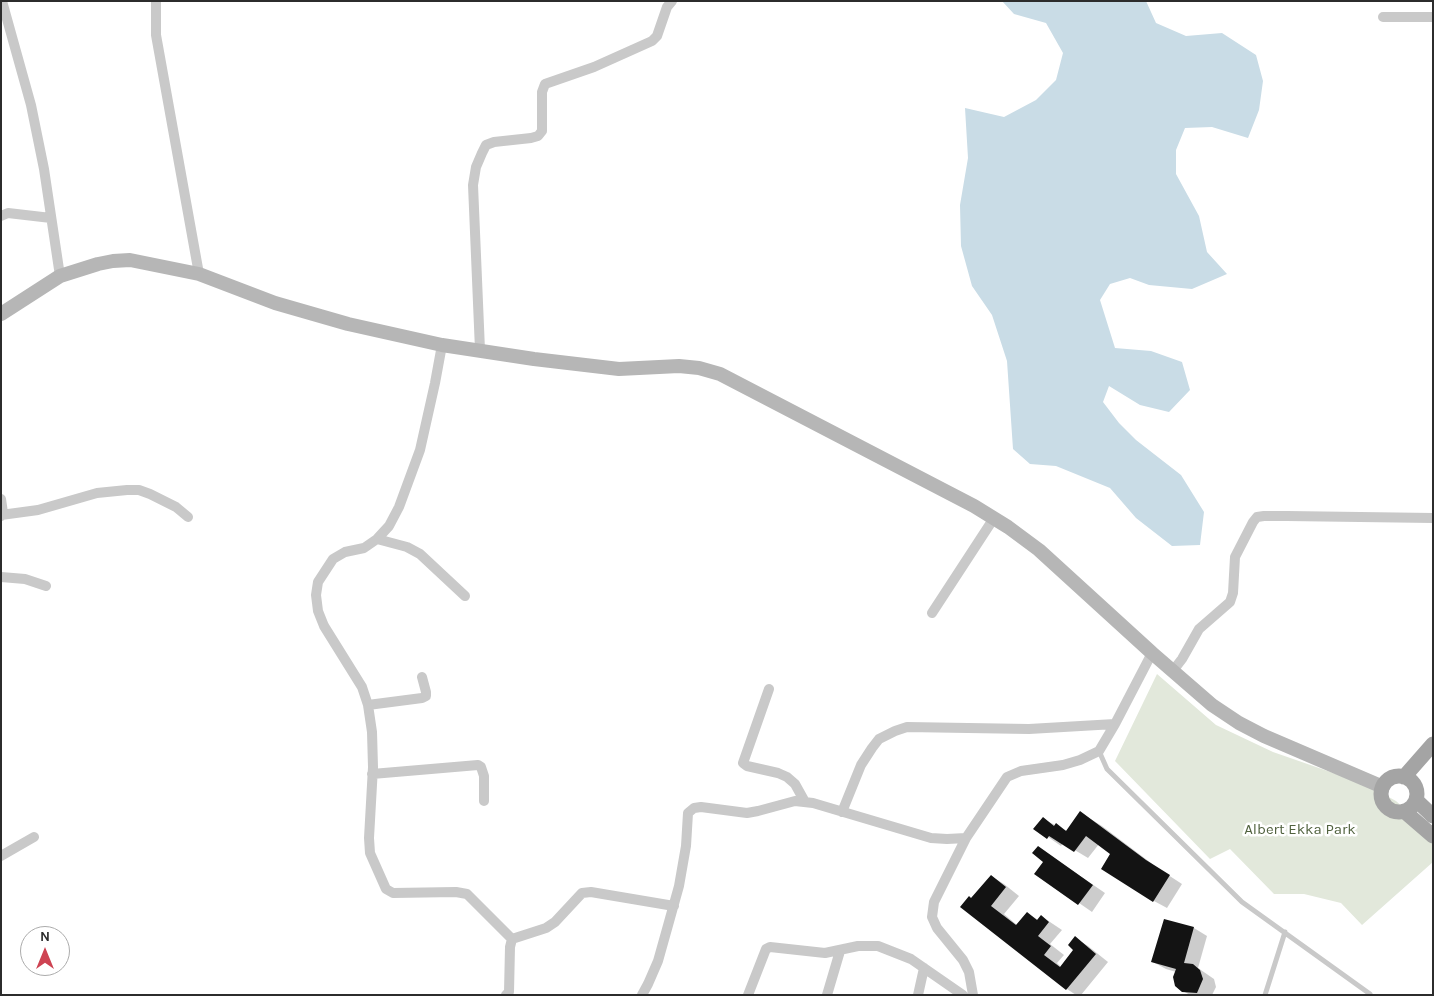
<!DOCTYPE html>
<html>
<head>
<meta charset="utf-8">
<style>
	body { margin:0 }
	#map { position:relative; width:1434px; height:996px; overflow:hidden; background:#fff; font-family:Karla,sans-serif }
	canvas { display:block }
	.frame { position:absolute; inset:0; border:2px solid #2c2c2c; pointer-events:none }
	.north { position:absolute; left:20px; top:926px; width:50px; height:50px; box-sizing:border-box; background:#fff; border:1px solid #ababab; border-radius:50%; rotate:0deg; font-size:14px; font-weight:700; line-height:20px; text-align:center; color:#2c2c2c }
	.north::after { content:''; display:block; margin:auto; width:18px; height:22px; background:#ce4352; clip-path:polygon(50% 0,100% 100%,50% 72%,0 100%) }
</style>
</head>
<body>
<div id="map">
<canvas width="1434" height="996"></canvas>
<div class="frame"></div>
<div class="north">N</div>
</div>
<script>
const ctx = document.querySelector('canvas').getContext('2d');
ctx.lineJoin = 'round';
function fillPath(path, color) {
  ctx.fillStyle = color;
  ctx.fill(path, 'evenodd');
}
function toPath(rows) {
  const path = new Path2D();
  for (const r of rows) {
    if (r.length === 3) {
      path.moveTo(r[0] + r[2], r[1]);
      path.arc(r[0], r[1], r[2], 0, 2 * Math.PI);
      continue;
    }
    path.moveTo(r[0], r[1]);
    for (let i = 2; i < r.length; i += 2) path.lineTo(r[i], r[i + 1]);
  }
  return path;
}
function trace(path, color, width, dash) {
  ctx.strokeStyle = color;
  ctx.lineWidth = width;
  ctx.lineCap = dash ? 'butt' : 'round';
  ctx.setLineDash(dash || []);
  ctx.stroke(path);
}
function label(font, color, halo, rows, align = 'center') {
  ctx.font = font + ' Karla,sans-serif';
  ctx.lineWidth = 5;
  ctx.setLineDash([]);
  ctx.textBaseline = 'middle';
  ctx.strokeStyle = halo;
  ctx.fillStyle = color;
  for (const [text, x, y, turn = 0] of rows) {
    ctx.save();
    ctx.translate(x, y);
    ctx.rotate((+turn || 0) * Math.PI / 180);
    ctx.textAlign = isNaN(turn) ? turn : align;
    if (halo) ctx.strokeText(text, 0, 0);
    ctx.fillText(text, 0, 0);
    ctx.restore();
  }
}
fillPath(toPath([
	[1157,674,1216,725,1273,752,1365,784,1396,801,1423,825,1433,836,1433,862,1362,925,1341,903,1304,894,1274,894,1230,849,1210,859,1115,761]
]), '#e2e8db');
fillPath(toPath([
	[1002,1,1146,1,1156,23,1186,36,1222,33,1256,55,1263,81,1259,110,1248,138,1212,127,1185,128,1176,150,1176,174,1199,216,1207,252,1227,274,1192,289,1149,285,1130,278,1110,284,1100,300,1115,348,1151,351,1182,362,1190,390,1169,412,1140,405,1109,386,1103,402,1119,423,1136,440,1181,475,1204,512,1200,545,1172,546,1136,518,1110,488,1056,466,1030,464,1013,449,1007,361,992,315,972,286,961,246,960,205,968,158,965,108,1004,117,1036,100,1056,80,1063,53,1046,23,1014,14]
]), '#c9dce6');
fillPath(toPath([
	[1081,813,1102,826,1159,869,1182,884,1167,908,1154,901,1112,854,1099,844,1088,858,1063,843,1061,846,1035,828,1043,819,1067,831],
	[1038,847,1105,893,1092,912,1036,873,1045,861],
	[991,876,1004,884,1019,896,1004,914,1017,925,1027,913,1038,920,1041,916,1062,930,1050,944,1064,955,1057,963,1061,967,1075,950,1075,938,1088,946,1108,962,1081,995,1076,995,1067,989,962,907,972,900],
	[1165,920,1194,928,1207,936,1198,968,1214,979,1216,987,1212,995,1190,995,1183,991,1176,972,1166,969,1153,962]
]), '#0003');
fillPath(toPath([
	[1080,811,1146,860,1170,875,1153,902,1101,869,1110,854,1086,836,1074,852,1049,836,1047,839,1033,829,1043,817,1054,826,1056,823,1066,831],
	[1038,846,1093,885,1078,905,1034,874,1043,862,1032,853],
	[991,875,1006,887,991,906,1016,925,1027,912,1037,920,1041,915,1049,922,1038,936,1051,946,1044,955,1060,967,1073,950,1068,945,1075,936,1096,954,1066,990,960,907,969,896,971,898],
	[1164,919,1194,927,1184,963,1193,964,1200,970,1203,979,1197,993,1182,992,1175,986,1173,977,1176,969,1151,962]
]), '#131313');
trace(toPath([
	[1099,751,1107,769,1242,902,1370,994],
	[1265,995,1285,932]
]), '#c9c9c9', 5);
trace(toPath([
	[2,1,31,105,44,169,60,276],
	[156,1,156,35,199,274],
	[1383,17,1433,17],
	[1,216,8,213,51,218],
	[442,345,435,383,420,450,399,507,389,526,377,539,364,548,345,552,333,559,318,582,316,595,318,611,324,626,362,687,368,705,372,732,373,767,369,838,370,853,386,889,393,893,456,892,467,894,512,939],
	[480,350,473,185,476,167,482,153,486,145,494,142,531,138,538,136,542,131,542,92,545,84,594,67,652,41,657,36,667,7,672,1],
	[1,499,3,513,1,516],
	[1,515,38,510,97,493,127,490,139,490,150,494,176,507,188,517],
	[377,539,407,547,420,554,465,596],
	[1,577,25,579,46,586],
	[932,613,994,518],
	[1172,672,1182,659,1199,629,1230,602,1233,593,1235,557,1253,522,1257,517,1264,516,1287,516,1433,518],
	[769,689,743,763,747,766,778,773,787,777,795,784,805,802],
	[368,705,422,698,426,696,426,692,422,677],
	[372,774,478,765,481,767,484,776,484,801],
	[842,812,861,765,872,748,879,739,895,731,907,727,1029,729,1115,724],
	[1,856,34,837],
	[506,995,509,992,510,947,512,939,546,928,555,922,582,893,591,892,674,906],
	[642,995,648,984,658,961,667,929,679,886,686,846,688,813,694,808,701,807,747,813,758,811,795,801,813,803,931,838,947,839,966,838],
	[748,995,766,949,770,947,825,953,858,946,878,946,911,959,963,995],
	[827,995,840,951],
	[918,995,924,968],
	[973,995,969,972,963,960,937,928,932,917,934,902,966,838,1007,777,1021,771,1063,765,1080,760,1099,751,1115,724,1152,653]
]), '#c9c9c9', 10);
trace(toPath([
	[1,314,60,276,98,264,113,261,130,260,199,274,275,303,348,324,442,345,534,359,619,369,679,366,699,368,720,374,974,506,1008,527,1039,550,1152,653,1212,705,1239,723,1264,736,1383,787]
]), '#b6b6b6', 14);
trace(toPath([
	[1399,794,18],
	[1404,777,1433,744],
	[1416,800,1433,816],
	[1404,811,1433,836]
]), '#a4a4a4', 15);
label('15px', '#51623f', '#fff', [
	["Albert Ekka Park",1300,830]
]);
</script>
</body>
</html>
